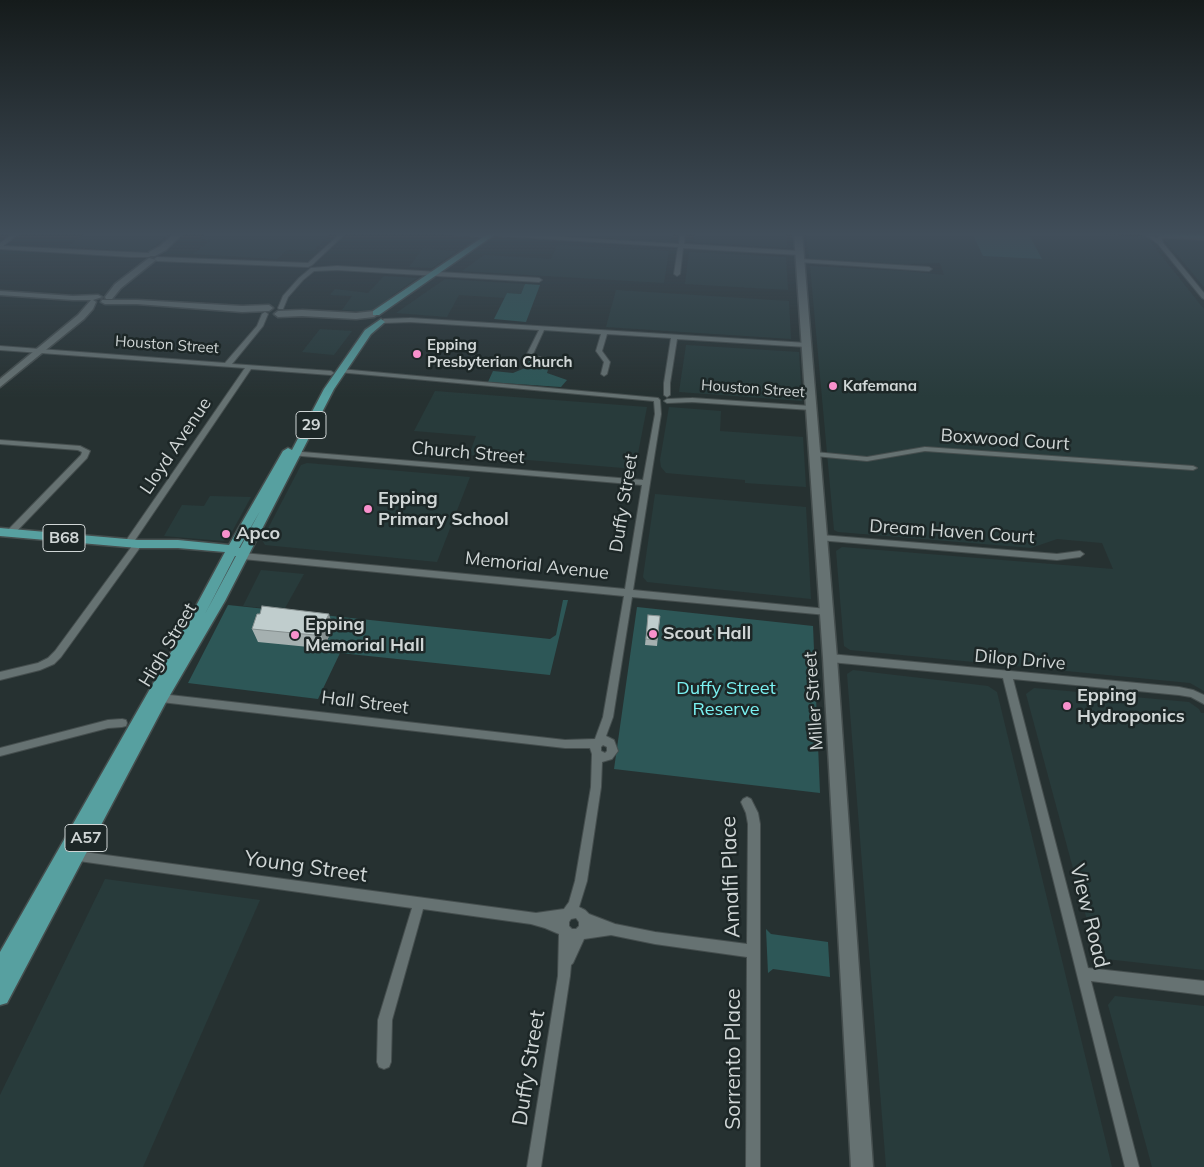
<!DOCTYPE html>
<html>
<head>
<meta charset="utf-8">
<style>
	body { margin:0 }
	canvas { display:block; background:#263131 }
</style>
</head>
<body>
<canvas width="1204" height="1167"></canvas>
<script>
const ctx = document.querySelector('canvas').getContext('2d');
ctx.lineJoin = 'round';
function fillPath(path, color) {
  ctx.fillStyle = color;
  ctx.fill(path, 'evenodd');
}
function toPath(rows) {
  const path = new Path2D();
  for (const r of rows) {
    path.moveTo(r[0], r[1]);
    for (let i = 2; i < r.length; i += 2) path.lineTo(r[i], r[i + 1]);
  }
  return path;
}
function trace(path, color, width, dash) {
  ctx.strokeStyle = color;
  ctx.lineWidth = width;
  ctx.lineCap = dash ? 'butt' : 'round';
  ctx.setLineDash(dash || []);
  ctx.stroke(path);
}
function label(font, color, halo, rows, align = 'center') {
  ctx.font = font + ' Mulish,sans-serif';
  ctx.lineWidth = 5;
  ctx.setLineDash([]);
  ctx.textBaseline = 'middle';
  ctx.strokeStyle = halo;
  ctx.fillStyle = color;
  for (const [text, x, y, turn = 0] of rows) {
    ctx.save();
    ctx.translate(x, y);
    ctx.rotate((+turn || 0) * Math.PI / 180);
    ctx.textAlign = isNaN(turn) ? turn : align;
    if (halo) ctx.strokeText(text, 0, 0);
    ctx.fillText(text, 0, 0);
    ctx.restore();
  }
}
fillPath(toPath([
	[85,233,170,233,148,252,67,247],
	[207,233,330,233,314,251,287,250,277,259,193,254,211,240,201,239],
	[512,233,673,233,671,242],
	[696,233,786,233,787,248,693,242],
	[806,233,1082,233,1142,237,1148,239,1204,309,1204,691,1190,683,850,650,844,646,836,551,842,547,1113,569,1102,543,1057,539,1031,548,838,532,834,530,810,266,906,271,944,275,940,263,904,264,812,259,809,258],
	[1168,239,1204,240,1204,287,1165,240],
	[557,245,669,251,664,283,462,271,484,255,551,259],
	[423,248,457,251,432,268,409,267],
	[689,252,786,257,788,290,685,284],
	[384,276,417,278,390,297,393,298,372,312,342,310,352,296,330,295,335,289,368,293],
	[445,279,525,284,521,294,507,293,505,298,459,295,447,317,396,313],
	[616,290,789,301,791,339,606,327],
	[320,329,352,331,334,355,302,352],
	[686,345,799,352,802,401,679,392],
	[435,391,647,407,635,469,469,455,476,436,414,431],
	[669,407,721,411,720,431,803,437,806,487,745,483,745,480,666,473,661,467,660,460],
	[307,463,470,477,437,562,265,545,262,540,301,465],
	[655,494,806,507,811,599,647,582,643,577],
	[210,496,251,497,228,539,223,541,164,536,182,505,204,506],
	[261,570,304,574,284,610,243,606],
	[853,670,988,686,997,692,1112,1167,886,1167,847,674],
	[1034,688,1189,702,1199,709,1201,713,1204,713,1204,970,1106,959,1095,950,1026,694],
	[105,879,260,900,143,1167,0,1167,0,1095],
	[1115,996,1204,1006,1204,1167,1152,1167,1108,1005]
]), '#283b3b');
fillPath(toPath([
	[972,233,1028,233,1042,259,983,256],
	[525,284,540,285,526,322,494,319,507,293,521,294],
	[529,361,550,363,547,373,567,380,561,387,488,382,493,371,513,373,525,368],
	[563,600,568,600,550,675,340,653,318,699,188,683,228,605,550,639,556,635],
	[637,607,813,626,820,793,614,769],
	[766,929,771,934,828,942,830,977,773,969,768,973]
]), '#2d5757');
const street = toPath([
	[14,233,20,233,3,246,149,253,152,255,149,257,131,257,0,249,0,243,14,233],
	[341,233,346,233,312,265,308,267,157,261,154,259,157,257,308,263,341,233],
	[441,233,473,233,490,234,493,236,490,238,441,233],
	[501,233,679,244,680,233,685,233,684,244,800,251,803,253,800,255,683,248,680,274,677,276,674,274,678,247,499,236,498,235,501,233],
	[1140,233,1147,233,1156,238,1163,234,1204,236,1204,240,1164,238,1162,239,1163,243,1204,293,1204,299,1202,298,1158,244,1150,238,1140,233],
	[800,259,929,267,932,269,929,271,798,262,798,260,800,259],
	[337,266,539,278,542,280,539,282,337,270,314,271,303,280,288,297,283,309,279,309,278,308,283,296,299,278,311,268,337,266],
	[265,312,268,314,263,326,232,364,331,371,334,373,331,375,251,369,131,546,125,546,124,544,125,542,245,368,0,350,0,346,225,363,257,326,262,314,265,312],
	[410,318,807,343,810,345,807,347,677,339,670,383,670,395,667,397,664,395,664,383,671,338,607,334,602,351,610,362,607,374,604,376,601,374,604,362,596,351,601,334,544,330,533,354,534,356,563,361,564,362,561,364,531,360,528,358,527,354,539,330,410,322,384,323,381,321,384,319,410,318],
	[340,369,658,398,660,400,661,414,633,590,827,609,830,610,832,612,830,614,827,615,632,597,613,717,606,736,614,740,618,751,612,759,602,762,601,787,587,881,579,907,585,910,589,914,615,924,655,932,747,944,748,824,746,813,741,802,743,799,747,797,751,799,758,813,760,824,760,1167,746,1167,747,957,655,944,611,935,584,939,573,963,571,965,570,976,541,1167,527,1167,558,976,559,934,545,928,531,924,423,909,392,1020,391,1062,389,1067,384,1069,379,1067,377,1062,378,1020,412,908,72,860,70,856,72,852,76,851,536,913,564,909,569,902,575,881,591,787,592,754,590,748,565,748,161,702,157,701,156,698,157,695,161,694,565,740,595,739,603,717,624,596,243,559,239,556,243,553,625,589,642,485,290,455,286,453,290,451,643,480,655,414,654,401,338,372,337,371,340,369],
	[603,745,607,747,607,751,605,753,601,751,601,747,603,745],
	[576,918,579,922,579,926,576,929,572,929,569,926,569,922,571,919,576,918],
	[692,398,811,406,814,408,811,410,692,402,667,403,664,401,667,399,692,398],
	[0,440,80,446,90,451,87,458,13,535,10,536,7,535,6,533,7,531,81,455,82,452,78,450,0,444,0,440],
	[925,447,1193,466,1197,468,1193,470,925,451,867,461,815,456,811,454,815,452,867,457,925,447],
	[821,535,1057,554,1080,551,1084,554,1080,557,1057,560,818,540,817,538,821,535],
	[138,541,142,544,141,546,61,657,54,664,40,670,0,680,0,672,38,663,48,658,55,651,135,542,138,541],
	[830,654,1179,687,1193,690,1204,695,1204,704,1191,697,1179,695,1013,679,1088,968,1204,981,1204,995,1091,981,1139,1167,1125,1167,1003,678,830,662,827,661,825,658,827,655,830,654],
	[122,719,126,720,127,723,126,726,122,727,108,728,0,756,0,748,108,720,122,719]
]);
const secondary = toPath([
	[175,233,183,233,166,250,155,256,149,256,149,252,160,246,175,233],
	[794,233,802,233,837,658,873,1167,851,1167,823,658,794,233],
	[149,258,156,260,121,288,112,299,106,299,105,297,115,284,149,258],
	[0,291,73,296,98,295,102,297,93,300,96,302,93,309,84,319,0,387,0,379,78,315,91,300,73,300,0,295,0,291],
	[102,300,137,300,242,306,269,305,273,308,269,311,242,312,137,304,105,304,101,302,102,300],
	[302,310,356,313,374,311,378,314,374,317,356,319,302,316,278,317,274,314,278,311,302,310]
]);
const primary = toPath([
	[489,233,497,233,379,315,373,315,373,311,489,233],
	[1144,233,1204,234,1204,238,1147,235,1144,233],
	[381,319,385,322,371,334,334,389,225,601,166,702,7,1003,0,1005,0,952,175,645,225,552,178,548,138,548,0,536,0,528,138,540,178,540,229,545,283,451,288,448,292,450,324,389,365,330,381,319],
	[260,511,240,548,239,548,260,511],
	[235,556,236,556,205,614,235,556]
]);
trace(street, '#454e4e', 2);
trace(secondary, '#454e4e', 3);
trace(primary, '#454e4e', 3);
fillPath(street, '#667272');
fillPath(secondary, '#667272');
fillPath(primary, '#57a0a0');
fillPath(toPath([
	[648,615,660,616,657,646,645,645],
	[333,627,325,645,321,644,319,648,258,642,252,629]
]), '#a5b0b0');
fillPath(toPath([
	[329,614,333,627,325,645,320,632],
	[316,631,321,644,319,648,314,635]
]), '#869090');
const building = toPath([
	[262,606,329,614,320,632,316,631,314,635,252,629,257,614,260,614,262,606],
	[648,615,660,616,657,640,646,639,648,615]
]);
fillPath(building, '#c0cdcd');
trace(building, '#869090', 1);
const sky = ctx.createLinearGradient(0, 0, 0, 397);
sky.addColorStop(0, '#151b1b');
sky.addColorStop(0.59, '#414e5a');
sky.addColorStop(1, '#414e5a00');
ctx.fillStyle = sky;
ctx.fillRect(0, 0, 1204, 397);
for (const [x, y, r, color] of [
	[417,354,5,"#f890cc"],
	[833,386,5,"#f890cc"],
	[368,509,5,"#f890cc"],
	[226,534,5,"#f890cc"],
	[653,634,5,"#f890cc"],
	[295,635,5,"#f890cc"],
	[1067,706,5,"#f890cc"]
]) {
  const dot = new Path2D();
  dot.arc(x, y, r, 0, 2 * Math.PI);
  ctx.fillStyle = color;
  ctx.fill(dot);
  trace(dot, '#1d2727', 2);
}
label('15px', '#d0d6d6', '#1d2727', [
	["Houston Street",167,345,4],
	["Houston Street",753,389,4]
]);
label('bold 15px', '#d0d6d6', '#1d2727', [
	["Epping",427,345],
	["Presbyterian Church",427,362],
	["Kafemana",843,386]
], 'left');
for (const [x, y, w] of [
	[311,425,30],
	[64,538,42],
	[86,838,42]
]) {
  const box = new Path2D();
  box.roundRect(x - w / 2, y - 13.5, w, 27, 4);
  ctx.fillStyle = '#1d2727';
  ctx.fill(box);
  trace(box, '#d0d6d6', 1);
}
label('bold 16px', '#d0d6d6', null, [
	["29",311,425],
	["B68",64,538],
	["A57",86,838]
]);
label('18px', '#d0d6d6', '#1d2727', [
	["Boxwood Court",1005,440,4],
	["Lloyd Avenue",176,446,-56],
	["Church Street",468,453,5],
	["Duffy Street",624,503,-81],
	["Dream Haven Court",952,532,4],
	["Memorial Avenue",537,566,6],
	["High Street",168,645,-59],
	["Dilop Drive",1020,660,5],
	["Miller Street",814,701,-94],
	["Hall Street",365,703,7]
]);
label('bold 18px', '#d0d6d6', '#1d2727', [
	["Epping",378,499],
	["Primary School",378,520],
	["Apco",236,534],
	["Epping",305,625],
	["Memorial Hall",305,646],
	["Scout Hall",663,634],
	["Epping",1077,696],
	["Hydroponics",1077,717]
], 'left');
label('18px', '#7bf2f2', '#1d2727', [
	["Duffy Street",726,689],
	["Reserve",726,710]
]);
label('21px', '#d0d6d6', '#1d2727', [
	["Young Street",306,867,8],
	["Amalfi Place",731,877,-92],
	["View Road",1089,916,76],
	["Sorrento Place",734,1059,-90],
	["Duffy Street",529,1068,-81]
]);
</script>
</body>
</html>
